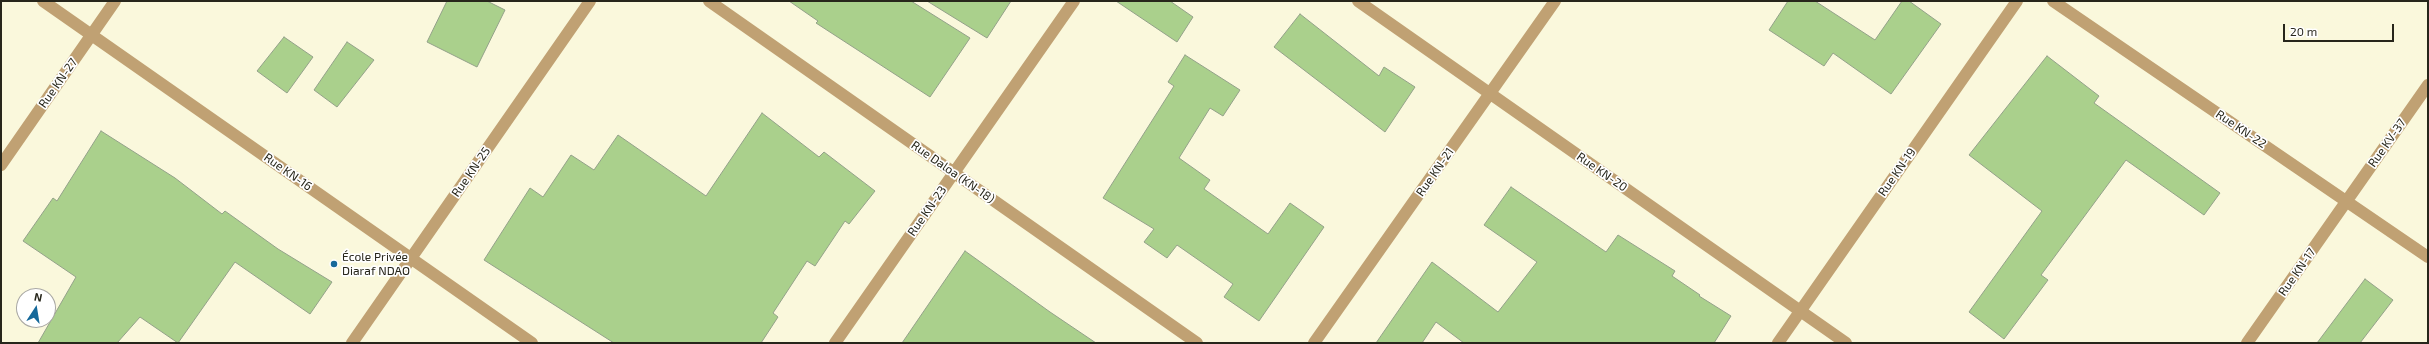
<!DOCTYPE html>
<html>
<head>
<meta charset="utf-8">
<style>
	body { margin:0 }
	#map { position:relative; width:2429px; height:344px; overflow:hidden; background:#faf8dc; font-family:"Exo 2",sans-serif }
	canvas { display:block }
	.frame { position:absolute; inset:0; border:2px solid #27261b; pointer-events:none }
	.north { position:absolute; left:16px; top:288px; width:40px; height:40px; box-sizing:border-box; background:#fff; border:1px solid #a9a8a4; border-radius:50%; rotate:12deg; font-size:11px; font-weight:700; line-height:16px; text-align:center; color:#27261b }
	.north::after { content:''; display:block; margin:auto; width:14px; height:18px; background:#16699a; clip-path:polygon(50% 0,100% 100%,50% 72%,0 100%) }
	.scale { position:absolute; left:2283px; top:24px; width:111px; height:18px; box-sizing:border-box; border:2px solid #27261b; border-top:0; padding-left:5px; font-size:12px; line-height:14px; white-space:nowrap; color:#27261b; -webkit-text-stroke:3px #fff; paint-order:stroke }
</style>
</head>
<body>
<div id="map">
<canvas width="2429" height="344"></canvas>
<div class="frame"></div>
<div class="north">N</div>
<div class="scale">20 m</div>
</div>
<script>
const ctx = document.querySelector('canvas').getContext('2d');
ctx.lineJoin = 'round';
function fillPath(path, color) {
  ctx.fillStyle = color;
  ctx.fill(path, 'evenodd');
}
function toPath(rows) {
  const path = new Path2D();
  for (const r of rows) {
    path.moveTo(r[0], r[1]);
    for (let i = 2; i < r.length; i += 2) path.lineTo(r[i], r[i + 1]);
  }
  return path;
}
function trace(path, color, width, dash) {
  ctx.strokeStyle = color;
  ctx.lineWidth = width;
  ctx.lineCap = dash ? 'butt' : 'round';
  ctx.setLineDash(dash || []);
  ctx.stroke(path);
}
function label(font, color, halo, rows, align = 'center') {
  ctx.font = font + ' "Exo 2",sans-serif';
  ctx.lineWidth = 3.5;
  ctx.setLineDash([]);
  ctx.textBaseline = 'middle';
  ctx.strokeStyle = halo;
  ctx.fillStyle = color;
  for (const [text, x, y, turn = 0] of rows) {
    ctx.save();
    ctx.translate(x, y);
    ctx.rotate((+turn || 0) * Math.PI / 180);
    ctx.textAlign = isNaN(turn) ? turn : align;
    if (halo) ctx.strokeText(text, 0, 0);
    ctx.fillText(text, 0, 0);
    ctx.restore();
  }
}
const building = toPath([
	[447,1,487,1,505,10,477,67,427,42,447,1],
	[789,1,911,1,970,38,930,97,816,23,818,21,789,1],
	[927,1,1011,1,987,38,927,1],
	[1116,1,1170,1,1193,17,1177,42,1116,1],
	[1788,1,1815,1,1875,40,1902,1,1909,1,1941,24,1891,94,1833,53,1824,66,1769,30,1788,1],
	[1300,14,1379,76,1384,67,1415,87,1385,132,1274,47,1300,14],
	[284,37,313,57,287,93,257,71,284,37],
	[347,42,374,60,337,107,314,90,347,42],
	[1185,55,1240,90,1223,116,1210,108,1179,158,1210,180,1204,189,1268,234,1290,203,1324,227,1259,321,1224,297,1233,284,1177,245,1167,258,1144,242,1154,229,1103,198,1174,86,1168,82,1185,55],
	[2047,56,2099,96,2094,103,2220,193,2204,215,2126,160,2041,275,2048,280,2004,339,1969,312,2042,211,1969,155,2047,56],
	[762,113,819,157,824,152,875,191,849,224,845,221,815,266,807,261,773,313,778,317,761,343,614,343,484,260,530,188,543,197,571,155,594,170,618,135,706,196,762,113],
	[101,131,175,178,222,214,225,211,278,249,332,282,310,314,235,262,178,343,140,317,117,343,38,343,76,277,23,241,53,198,57,201,101,131],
	[1511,187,1606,252,1618,235,1675,271,1672,276,1700,295,1699,296,1731,316,1714,343,1464,343,1436,322,1422,343,1376,343,1432,262,1498,312,1537,262,1484,225,1511,187],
	[965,251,1050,312,1096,343,902,343,965,251],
	[2365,279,2393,300,2360,343,2317,343,2365,279]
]);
fillPath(building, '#aad08c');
trace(building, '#93a189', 1);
trace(toPath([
	[43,1,532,343],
	[709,1,1197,343],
	[1358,1,1846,343],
	[2053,1,2428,257],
	[1,165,115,1],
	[352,343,590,1],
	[835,343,1074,1],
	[1314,343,1555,1],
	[1778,343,2017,1],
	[2247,343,2428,85]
]), '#c0a173', 12);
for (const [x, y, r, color] of [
	[334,264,4,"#16699a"]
]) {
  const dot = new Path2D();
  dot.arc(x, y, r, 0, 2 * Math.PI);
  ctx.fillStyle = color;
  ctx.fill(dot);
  trace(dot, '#fff', 1.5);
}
label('12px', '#27261b', '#fff', [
	["Rue KN-27",58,83,-55],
	["Rue KN-22",2241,129,34],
	["Rue KV-37",2387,143,-55],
	["Rue KN-16",288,172,35],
	["Rue KN-25",471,172,-55],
	["Rue Daloa (KN-18)",953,172,35],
	["Rue KN-21",1435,172,-55],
	["Rue KN-20",1602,172,35],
	["Rue KN-19",1897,172,-55],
	["Rue KN-23",927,211,-55],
	["Rue KN-17",2297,272,-55]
]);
label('12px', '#27261b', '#fff', [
	["École Privée",342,257],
	["Diaraf NDAO",342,271]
], 'left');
</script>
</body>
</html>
